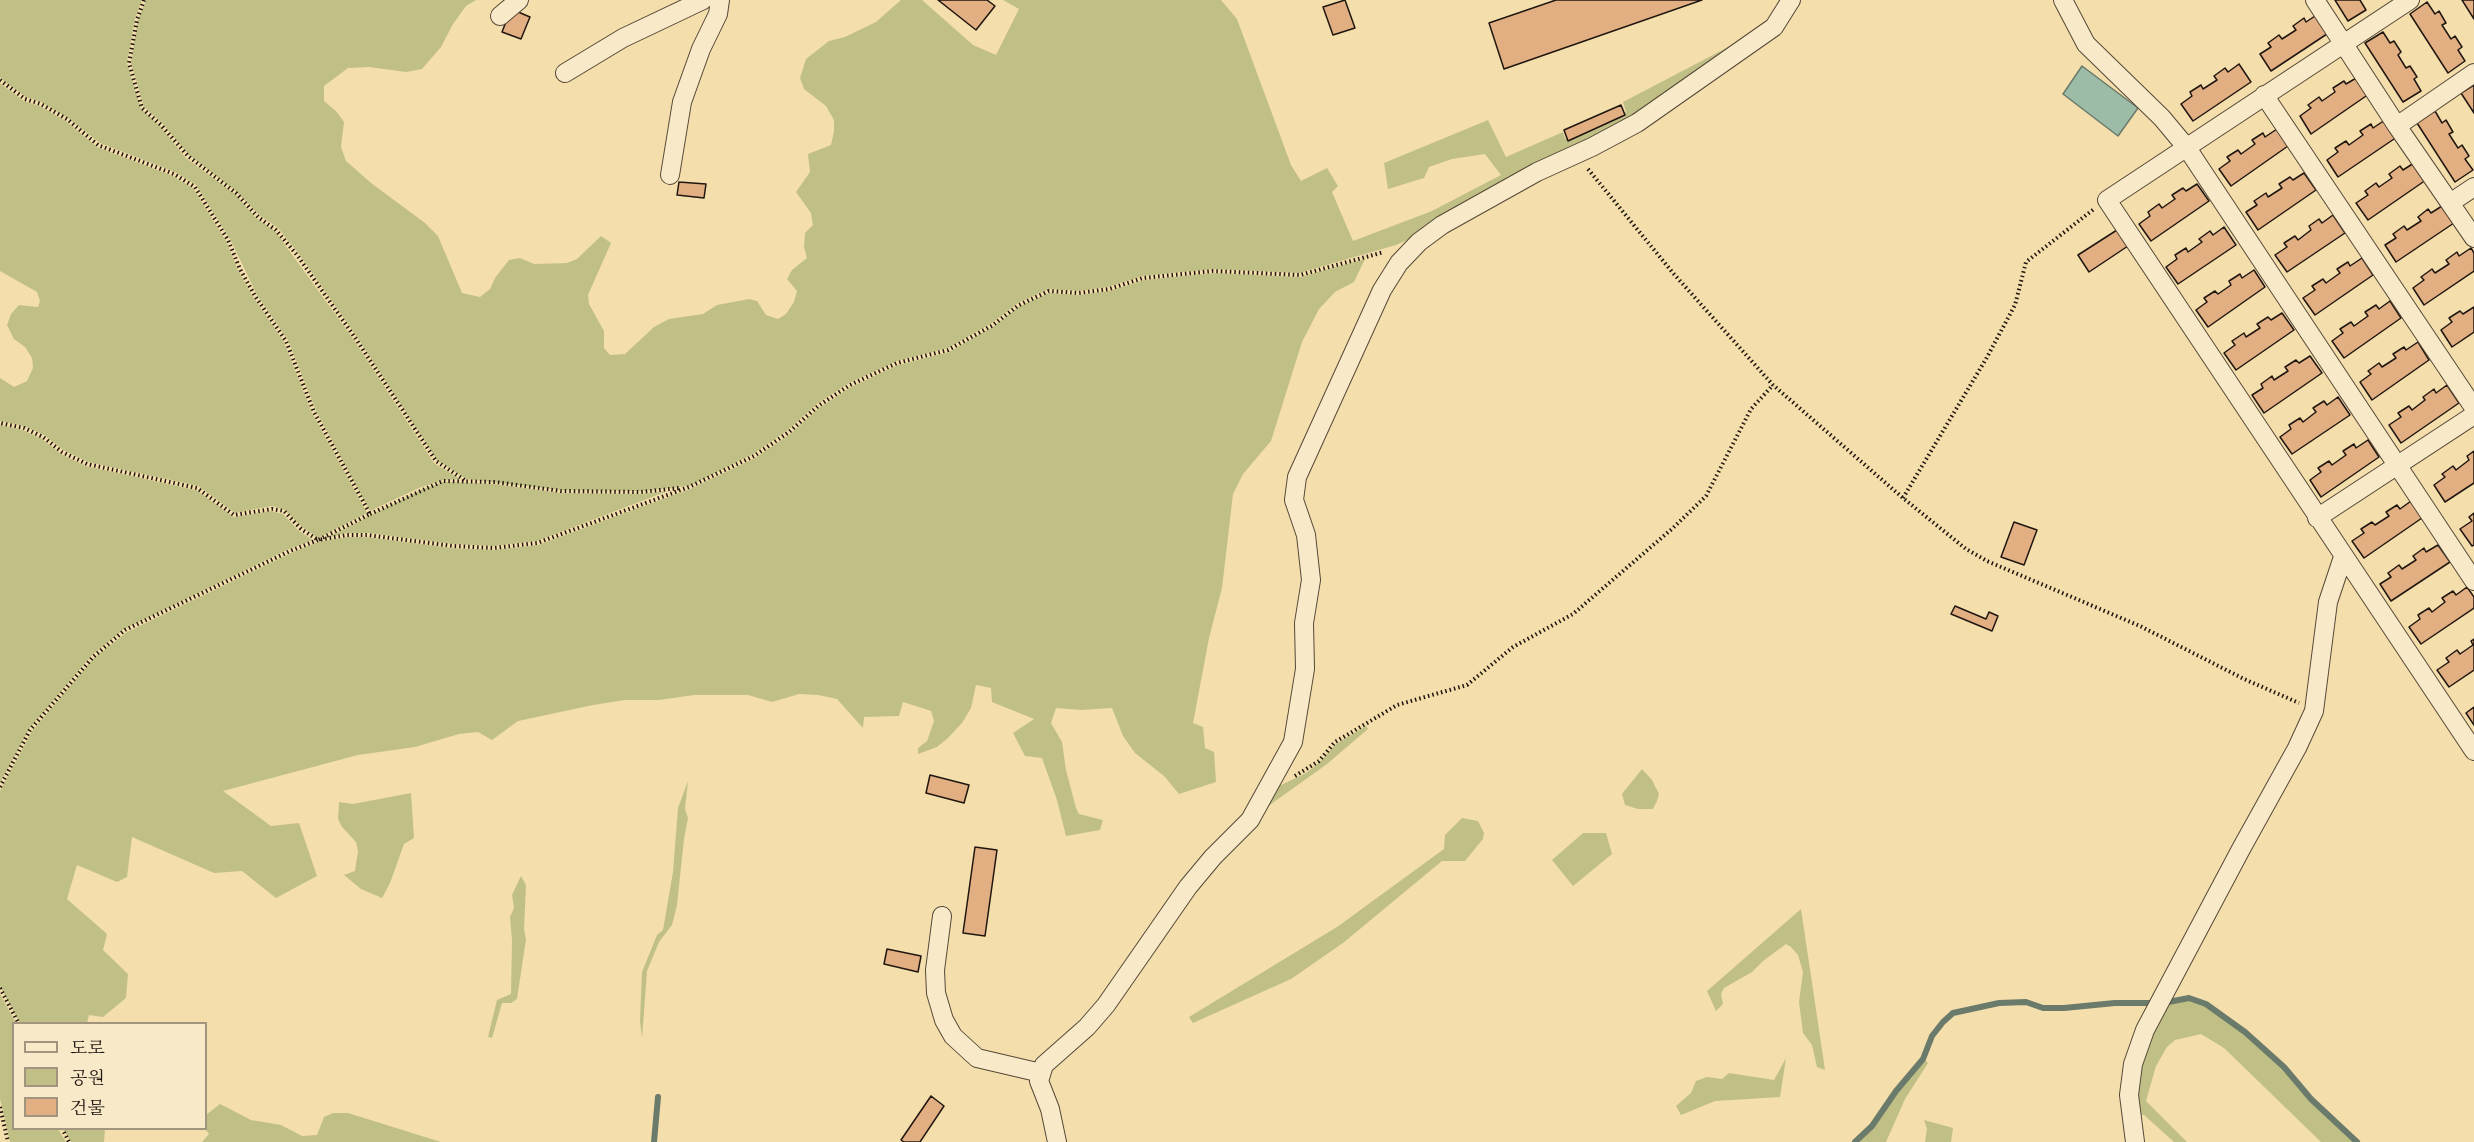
<!DOCTYPE html>
<html>
<head>
<meta charset="utf-8">
<style>
	body { margin:0 }
	#map { position:relative; width:2474px; height:1142px; overflow:hidden; background:#f4deac; font-family:"IM FELL English","Noto Serif KR",serif }
	canvas { display:block }
	.legend { position:absolute; left:12px; top:1022px; width:195px; height:108px; box-sizing:border-box; background:#f8eac9; border:2px solid #a2957f; margin:0; padding:8px 10px; list-style:none; font-size:18px; color:#201610 }
	.legend li { display:flex; align-items:center; gap:12px; height:30px }
	.legend b { width:30px; border:2px solid #a2957f }
</style>
</head>
<body>
<div id="map">
<canvas width="2474" height="1142"></canvas>
<ul class="legend">
<li><b style="height:8px;background:#f8eac9"></b>도로</li>
<li><b style="height:16px;background:#c0c086"></b>공원</li>
<li><b style="height:16px;background:#e1af81"></b>건물</li>
</ul>
</div>
<script>
const ctx = document.querySelector('canvas').getContext('2d');
ctx.lineJoin = 'round';
function fillPath(path, color) {
  ctx.fillStyle = color;
  ctx.fill(path, 'evenodd');
}
function toPath(rows) {
  const path = new Path2D();
  for (const r of rows) {
    path.moveTo(r[0], r[1]);
    for (let i = 2; i < r.length; i += 2) path.lineTo(r[i], r[i + 1]);
  }
  return path;
}
function trace(path, color, width, dash) {
  ctx.strokeStyle = color;
  ctx.lineWidth = width;
  ctx.lineCap = dash ? 'butt' : 'round';
  ctx.setLineDash(dash || []);
  ctx.stroke(path);
}
fillPath(toPath([
	[0,0,142,0,135,19,127,63,141,109,160,126,186,158,235,194,256,218,275,231,354,340,434,463,460,479,443,480,419,488,370,511,316,411,288,340,257,295,230,239,196,185,175,172,100,143,68,118,41,102,26,97,5,82,0,77],
	[146,0,476,0,466,6,453,24,441,47,422,69,406,72,369,67,348,68,324,86,324,101,336,111,344,122,341,147,346,161,371,183,425,223,438,236,462,293,480,297,490,289,495,278,509,260,520,258,534,264,567,263,577,259,601,236,611,243,588,295,589,304,604,331,604,348,610,355,625,354,654,327,669,319,703,314,717,305,749,299,757,301,766,315,778,319,786,314,794,302,797,291,787,279,792,270,807,258,804,247,805,233,813,225,811,213,796,192,810,172,808,154,831,145,834,131,834,120,826,106,804,89,800,78,806,59,829,41,845,37,876,22,901,0,922,0,973,45,996,55,1019,9,1003,0,1221,0,1237,19,1291,165,1301,181,1327,168,1338,186,1332,192,1353,241,1432,211,1501,175,1485,154,1452,159,1429,167,1424,178,1388,189,1384,163,1488,120,1506,157,1563,132,1565,139,1626,112,1623,102,1734,44,1774,19,1781,0,1788,0,1785,8,1772,24,1633,120,1536,168,1423,233,1396,245,1299,273,1213,269,1143,276,1108,287,1079,291,1049,289,1018,303,992,323,948,348,897,361,849,383,817,404,788,430,753,454,689,486,641,491,561,490,466,479,437,460,357,337,299,254,278,228,259,215,237,192,189,155,163,124,144,107,131,63,138,20],
	[0,83,24,101,40,106,66,121,97,147,173,176,193,188,226,241,238,270,253,297,284,342,312,413,367,513,318,538,302,527,285,510,272,506,235,513,198,486,88,462,63,450,44,435,24,426,0,421,0,378,14,387,27,381,33,368,32,358,25,347,14,339,7,325,11,314,19,305,38,307,40,301,37,292,0,271],
	[1365,259,1354,282,1335,292,1319,309,1302,342,1271,441,1243,474,1233,494,1222,588,1209,638,1193,723,1203,727,1205,748,1214,752,1216,782,1179,794,1164,776,1135,753,1123,736,1112,708,1081,710,1056,708,1051,723,1062,742,1066,770,1076,808,1079,814,1103,820,1100,830,1066,836,1057,800,1042,758,1025,756,1013,733,1034,719,992,702,991,688,976,685,971,708,962,723,948,738,937,747,918,754,918,748,927,741,934,721,931,711,903,702,899,716,864,717,863,728,837,699,818,695,799,694,772,702,748,695,694,695,659,700,625,700,593,705,518,721,492,740,478,732,459,734,415,747,358,755,223,791,271,826,299,823,317,876,276,898,242,871,214,873,132,837,127,877,117,882,77,865,67,899,107,934,103,950,128,974,126,998,103,1017,89,1015,87,1023,20,1023,0,986,0,791,32,731,94,658,127,632,291,553,318,542,348,537,367,537,452,548,494,550,538,545,690,489,755,458,790,434,819,408,851,387,898,365,949,352,994,326,1020,306,1049,293,1080,295,1109,291,1144,280,1213,273,1300,277],
	[0,425,23,430,42,439,61,454,86,466,196,490,234,517,271,511,283,514,299,531,313,540,289,549,124,629,92,655,29,729,0,783],
	[443,482,495,484,561,493,641,494,668,491,537,541,494,546,453,544,368,533,347,533,326,538,421,490],
	[1366,726,1368,729,1327,764,1260,812,1277,787,1306,773,1320,762,1336,744],
	[1642,769,1652,780,1659,794,1657,801,1653,809,1638,809,1625,805,1622,794],
	[688,781,685,809,688,818,684,839,677,905,672,925,659,942,647,971,642,1038,640,1021,642,972,657,935,663,930,673,872,678,808],
	[411,793,414,838,404,844,390,883,382,898,361,889,344,875,355,871,358,851,356,842,342,827,338,819,339,802,353,804],
	[1462,818,1478,821,1484,833,1483,839,1465,861,1442,861,1343,943,1291,979,1193,1023,1189,1017,1337,927,1444,849,1445,835],
	[1583,833,1606,833,1612,854,1573,886,1552,860],
	[521,876,526,885,524,929,526,939,517,999,511,1003,502,1003,492,1038,488,1037,497,1000,511,994,512,940,510,917,514,908,512,895],
	[1801,909,1825,1070,1817,1067,1812,1045,1803,1033,1799,1002,1803,972,1798,955,1791,947,1786,944,1763,961,1752,972,1724,988,1721,994,1723,1004,1716,1011,1707,991],
	[0,994,16,1023,14,1024,14,1128,58,1129,66,1142,10,1142,0,1099],
	[2178,1000,2189,1000,2205,1006,2244,1033,2283,1068,2310,1100,2355,1142,2321,1142,2224,1048,2201,1034,2175,1040,2167,1047,2156,1066,2146,1101,2187,1142,2174,1142,2144,1115,2137,1115,2137,1072,2164,1004],
	[1786,1058,1780,1097,1715,1101,1681,1115,1676,1106,1691,1093,1696,1081,1707,1077,1722,1079,1729,1073,1774,1080],
	[1924,1059,1928,1063,1905,1099,1886,1142,1857,1142,1873,1127,1897,1091],
	[220,1104,251,1120,281,1125,302,1136,317,1135,324,1117,333,1113,348,1113,441,1142,202,1142,209,1134,205,1129,206,1115],
	[1924,1120,1953,1128,1951,1142,1925,1142,1927,1129],
	[63,1129,105,1129,104,1142,71,1142]
]), '#c0c086');
const water = toPath([
	[2082,66,2138,108,2118,136,2063,94,2082,66]
]);
fillPath(water, '#9cbca8');
trace(water, '#6a7a6b', 1.5);
trace(toPath([
	[654,1142,658,1097],
	[1855,1142,1872,1126,1896,1091,1923,1059,1932,1036,1943,1022,1953,1013,1999,1003,2026,1002,2043,1008,2064,1008,2115,1003,2163,1003,2189,998,2206,1004,2245,1032,2284,1067,2311,1099,2357,1142]
]), '#6a7a6b', 6);
const building = toPath([
	[938,0,987,0,995,6,976,30,938,0],
	[1345,0,1355,28,1333,35,1323,7,1345,0],
	[1556,0,1702,0,1504,69,1489,23,1556,0],
	[2335,0,2360,0,2366,10,2348,21,2335,0],
	[2462,0,2474,0,2474,19,2462,0],
	[2427,2,2435,14,2439,11,2446,23,2442,25,2451,39,2455,36,2462,47,2458,50,2465,61,2448,73,2410,14,2427,2],
	[511,9,530,17,521,39,502,32,511,9],
	[2318,14,2330,32,2271,71,2260,54,2271,47,2268,43,2279,35,2282,39,2296,30,2293,26,2304,18,2306,22,2318,14],
	[2383,32,2390,43,2394,41,2401,52,2398,55,2406,68,2410,66,2417,77,2414,79,2421,91,2403,102,2365,43,2383,32],
	[2239,64,2251,82,2193,121,2181,104,2192,96,2190,92,2201,85,2203,89,2217,80,2214,76,2225,68,2228,72,2239,64],
	[2358,77,2369,94,2311,134,2300,116,2311,108,2308,105,2319,97,2322,101,2335,92,2333,88,2344,81,2346,84,2358,77],
	[2474,85,2474,113,2461,93,2474,85],
	[1621,105,1625,115,1568,141,1564,130,1621,105],
	[2435,111,2442,123,2446,120,2453,132,2449,134,2458,148,2462,145,2469,156,2465,159,2473,170,2455,182,2417,123,2435,111],
	[2385,120,2397,137,2338,177,2327,160,2338,152,2335,148,2346,141,2349,145,2363,135,2360,131,2371,124,2373,128,2385,120],
	[2277,129,2288,146,2231,186,2219,169,2230,161,2227,157,2238,150,2241,154,2255,144,2252,140,2263,133,2265,137,2277,129],
	[2414,163,2426,180,2368,220,2356,203,2368,195,2365,191,2376,183,2379,187,2392,178,2389,174,2400,166,2403,170,2414,163],
	[2304,173,2316,190,2258,230,2246,212,2257,205,2254,201,2266,193,2268,197,2282,188,2279,184,2290,177,2293,180,2304,173],
	[679,182,706,184,704,198,677,195,679,182],
	[2197,184,2209,201,2151,241,2139,224,2150,216,2148,212,2159,204,2162,208,2175,199,2172,195,2183,188,2186,191,2197,184],
	[2442,206,2454,223,2396,262,2385,245,2396,238,2393,234,2404,226,2407,230,2421,221,2418,217,2428,209,2431,213,2442,206],
	[2333,215,2345,233,2287,272,2275,255,2287,247,2284,243,2295,236,2298,240,2311,230,2309,226,2319,219,2322,223,2333,215],
	[2224,227,2236,245,2178,284,2166,267,2177,259,2175,255,2186,248,2188,252,2202,242,2199,239,2210,231,2213,235,2224,227],
	[2117,230,2128,246,2089,272,2078,255,2117,230],
	[2471,248,2474,253,2474,271,2424,305,2413,288,2424,280,2421,277,2432,269,2435,273,2449,264,2446,260,2457,252,2459,256,2471,248],
	[2362,258,2373,275,2315,315,2303,298,2315,290,2312,286,2323,279,2326,283,2340,273,2337,269,2348,262,2350,266,2362,258],
	[2254,270,2265,287,2208,327,2196,310,2207,302,2204,298,2215,291,2218,294,2231,285,2229,281,2240,274,2242,278,2254,270],
	[2390,301,2401,318,2344,358,2332,341,2343,333,2340,329,2351,322,2354,326,2368,316,2365,312,2376,305,2379,309,2390,301],
	[2474,307,2474,332,2452,347,2441,330,2452,322,2449,318,2460,311,2463,314,2474,307],
	[2282,313,2294,330,2236,370,2224,353,2235,345,2232,341,2244,333,2246,337,2260,328,2257,324,2268,317,2271,320,2282,313],
	[2418,342,2429,360,2372,400,2360,382,2371,374,2368,371,2379,363,2382,367,2396,358,2393,354,2404,347,2406,350,2418,342],
	[2310,356,2322,373,2264,413,2252,395,2263,388,2261,384,2272,376,2274,380,2288,371,2285,367,2296,360,2299,363,2310,356],
	[2447,385,2459,403,2401,443,2389,425,2401,417,2398,413,2409,406,2412,410,2425,400,2423,397,2434,389,2436,393,2447,385],
	[2338,397,2350,415,2292,454,2280,437,2291,429,2289,425,2300,418,2303,422,2316,412,2313,408,2324,401,2327,405,2338,397],
	[2368,440,2379,457,2321,497,2310,480,2321,472,2318,468,2329,461,2332,465,2346,455,2343,451,2354,444,2356,448,2368,440],
	[2474,451,2474,483,2445,502,2434,485,2445,477,2442,474,2453,466,2456,470,2469,460,2467,456,2474,451],
	[2411,501,2422,518,2364,558,2352,541,2364,533,2361,529,2372,522,2375,525,2389,516,2386,512,2397,505,2400,509,2411,501],
	[2474,513,2474,545,2472,546,2460,529,2472,521,2469,517,2474,513],
	[2014,522,2037,530,2024,565,2001,557,2014,522],
	[2438,545,2450,562,2391,601,2380,584,2391,577,2388,573,2399,565,2402,569,2416,560,2413,556,2424,548,2426,552,2438,545],
	[2467,587,2474,597,2474,608,2421,644,2409,627,2420,619,2418,615,2429,608,2432,612,2445,602,2442,598,2453,591,2456,595,2467,587],
	[1955,606,1986,619,1989,612,1998,616,1992,631,1951,614,1955,606],
	[2474,639,2474,670,2449,687,2437,670,2449,662,2446,658,2457,650,2460,654,2473,645,2471,641,2474,639],
	[2474,707,2474,725,2466,713,2474,707],
	[930,775,969,785,964,803,926,793,930,775],
	[975,847,997,850,985,936,963,933,975,847],
	[887,949,921,956,918,972,884,964,887,949],
	[931,1096,944,1106,920,1142,904,1142,901,1140,931,1096]
]);
fillPath(building, '#e1af81');
trace(building, '#201610', 1.5);
const minor = toPath([
	[2063,0,2086,44,2162,118,2187,148,2474,581],
	[2315,0,2397,126,2474,238],
	[2410,0,2107,200,2474,751],
	[500,16,519,0],
	[565,73,623,38,703,0],
	[2264,95,2474,408],
	[2397,126,2474,73],
	[670,175,682,102,701,49,718,14,720,0],
	[2450,203,2474,187],
	[2317,518,2474,415],
	[942,916,935,970,936,993,944,1020,953,1036,977,1058,1041,1073],
	[1057,1142,1050,1109,1039,1081,1044,1065,1087,1027,1106,1005,1188,887,1213,857,1250,820,1293,742,1305,669,1304,623,1311,580,1306,535,1294,500,1297,477,1382,290,1399,263,1419,242,1442,225,1537,172,1592,147,1637,123,1774,27,1791,0],
	[2135,1142,2129,1095,2133,1064,2145,1030,2241,849,2297,748,2314,711,2328,602,2343,557]
]);
trace(minor, '#554837', 20);
trace(toPath([
	[144,0,137,20,129,63,142,108,161,125,188,156,236,193,258,217,276,230,297,255,356,339,436,461,466,481],
	[0,80,25,99,41,104,67,119,98,145,174,174,195,187,228,240,240,269,255,296,286,341,314,412,370,514,318,540,301,529,284,511,272,509,234,515,197,488,87,464,62,452,43,437,24,428,0,423],
	[1588,169,1673,273,1773,385,1903,498,1966,549,1987,561,2140,626,2244,679,2299,703],
	[1903,498,1986,359,2015,305,2026,262,2094,209],
	[370,514,443,481,495,482,561,491,641,492,679,488],
	[1295,776,1319,761,1335,742,1352,732,1397,705,1467,685,1513,647,1573,614,1673,528,1706,496,1751,409,1773,385],
	[0,787,30,730,93,657,125,630,290,551,318,540,347,535,367,535,453,546,494,548,537,543,689,487,754,456,789,432,818,406,850,385,897,363,948,350,993,325,1019,305,1049,291,1079,293,1109,289,1143,278,1213,271,1300,275,1384,252],
	[0,988,19,1024],
	[0,1107,8,1142],
	[62,1128,69,1142]
]), '#201610', 4, [1.5, 3]);
trace(minor, '#f8eac9', 18);
</script>
</body>
</html>
